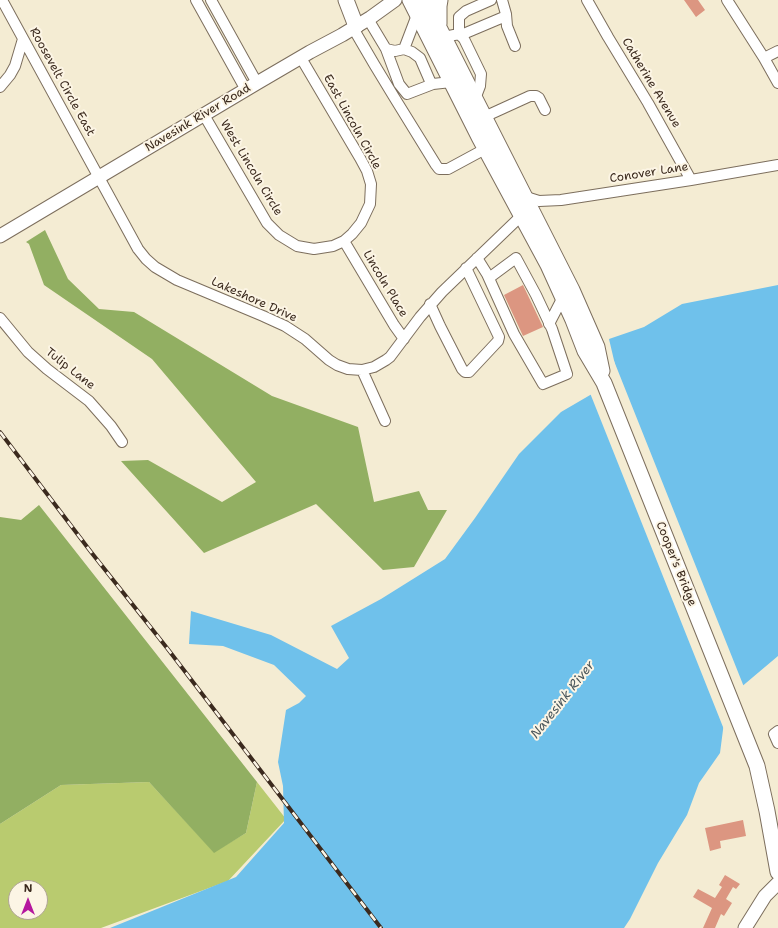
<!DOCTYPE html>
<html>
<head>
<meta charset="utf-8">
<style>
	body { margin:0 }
	#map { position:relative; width:778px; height:928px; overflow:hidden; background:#f4ecd3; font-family:"Shantell Sans",sans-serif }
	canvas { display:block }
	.north { position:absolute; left:8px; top:880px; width:40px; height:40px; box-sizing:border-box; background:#fcf5e5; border:1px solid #afa495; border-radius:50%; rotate:0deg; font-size:11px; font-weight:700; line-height:16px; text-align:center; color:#3b2a1e }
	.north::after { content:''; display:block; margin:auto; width:14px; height:18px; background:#b5179e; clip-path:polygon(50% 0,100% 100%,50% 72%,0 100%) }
</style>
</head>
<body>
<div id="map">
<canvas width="778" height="928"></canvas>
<div class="north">N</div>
</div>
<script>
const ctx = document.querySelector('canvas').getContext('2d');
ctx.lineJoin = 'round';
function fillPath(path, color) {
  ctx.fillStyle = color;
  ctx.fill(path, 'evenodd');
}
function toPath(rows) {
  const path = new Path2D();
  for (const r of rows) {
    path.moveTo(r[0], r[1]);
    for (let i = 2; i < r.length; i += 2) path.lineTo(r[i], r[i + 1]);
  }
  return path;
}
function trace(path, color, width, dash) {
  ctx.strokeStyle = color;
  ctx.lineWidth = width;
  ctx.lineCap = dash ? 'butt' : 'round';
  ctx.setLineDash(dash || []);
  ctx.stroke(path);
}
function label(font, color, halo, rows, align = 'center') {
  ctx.font = font + ' "Shantell Sans",sans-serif';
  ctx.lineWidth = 4;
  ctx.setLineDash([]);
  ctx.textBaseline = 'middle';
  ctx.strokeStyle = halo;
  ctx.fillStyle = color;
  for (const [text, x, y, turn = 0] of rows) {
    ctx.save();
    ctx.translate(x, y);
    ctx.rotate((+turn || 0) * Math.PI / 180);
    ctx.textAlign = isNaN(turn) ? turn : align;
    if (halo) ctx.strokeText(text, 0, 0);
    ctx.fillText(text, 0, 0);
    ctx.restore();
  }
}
fillPath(toPath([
	[149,782,214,852,246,833,257,782,286,819,228,881,101,928,0,928,0,824,61,785],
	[16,888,40,888,40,912,16,912]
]), '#b9cb6f');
fillPath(toPath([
	[45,230,68,279,99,309,134,312,272,396,358,427,374,502,419,491,428,510,447,510,414,567,383,570,316,504,204,553,121,461,148,460,222,502,256,482,152,359,44,285,29,244,26,242],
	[39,505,257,782,246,833,214,853,149,782,61,785,0,824,0,517,21,520]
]), '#92af62');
fillPath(toPath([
	[778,285,778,656,727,699,720,753,699,783,687,815,658,863,630,919,624,928,110,928,236,877,284,823,283,786,278,762,286,710,299,703,306,696,274,665,223,646,189,644,191,611,271,635,337,669,349,658,331,626,381,599,445,559,475,518,519,454,561,412,597,391,617,373,609,339,644,327,682,304]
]), '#6fc1eb');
fillPath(toPath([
	[614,361,744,687,729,700,725,732,590,393,596,389,615,372,613,362]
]), '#f4ecd3');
fillPath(toPath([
	[684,0,698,0,705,10,696,17],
	[523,285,543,327,523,336,504,295],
	[743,820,746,836,720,841,721,848,710,851,705,828],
	[725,875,740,884,736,889,733,887,726,899,732,903,724,916,721,914,715,928,703,928,712,908,693,897,698,889,715,898,722,887,719,885]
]), '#dc9681');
const minor = toPath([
	[2,0,138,249,146,259,155,267,177,280,263,316,285,326,305,339,329,360,337,365,348,369,362,370,374,367,386,360,390,357,420,317,442,292,521,216],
	[196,0,246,90],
	[211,0,257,83],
	[502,0,506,14,507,26,515,46],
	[587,0,608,37,648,103,691,180],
	[727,0,764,58,778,83],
	[368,19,386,49,395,51,404,49,412,52,420,58,430,81,433,84],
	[353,28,374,64,394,97,436,165,439,169,448,169,485,149],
	[459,34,459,17,466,11,491,0],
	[461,35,506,16],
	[444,37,459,34,464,39,481,74,480,86,475,99],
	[386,49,399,84,407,94,433,84,451,82],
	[404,49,417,15],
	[764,58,778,51],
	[0,87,10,75,15,66,23,39],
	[204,115,267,223,279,235,297,246,314,249,333,246,344,241,352,234,361,223,370,204,371,184,367,171,360,158,301,58],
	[484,117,530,96,536,96,539,98,545,110],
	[523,196,539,201,561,200,691,180,778,165],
	[344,241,394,325,404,339],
	[477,258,487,274,514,334,543,384,567,374,552,329,536,295,516,258,489,278],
	[430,304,440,326,462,369,465,372,469,372,498,341,499,337,466,268],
	[0,318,28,352,47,369,89,401,111,426,122,442],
	[549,324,563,297],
	[362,370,385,421],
	[778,731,774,734,778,743]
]);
const major = toPath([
	[0,236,257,83,310,52,342,35,370,18,395,0],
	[745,928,765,896,778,883]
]);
const highway = toPath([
	[346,0,356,26],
	[410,0,479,137,548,265,573,320,585,351,604,383,757,766,767,811,778,872],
	[425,0,572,290,597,347,602,371],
	[439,24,439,6,440,0]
]);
trace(minor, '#7c6e5d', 12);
trace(major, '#7c6e5d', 15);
trace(highway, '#7c6e5d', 17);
trace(minor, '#fff', 10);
trace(major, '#fff', 13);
trace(highway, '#fff', 15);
const rail = toPath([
	[0,432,91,552,167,648,381,928]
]);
trace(rail, '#3b2a1e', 4);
trace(rail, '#fcf5e5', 2.5, [8]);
label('12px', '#3b2a1e', '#fcf5e5', [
	["Roosevelt Circle East",62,82,61],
	["Catherine Avenue",651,83,59],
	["Navesink River Road",198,118,-31],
	["East Lincoln Circle",352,122,61],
	["West Lincoln Circle",251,168,59],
	["Conover Lane",649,173,-9],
	["Lincoln Place",385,284,59],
	["Lakeshore Drive",254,300,24],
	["Tulip Lane",70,369,38],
	["Cooper's Bridge",676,564,68]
]);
label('italic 13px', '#4b575c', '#fcf5e5', [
	["Navesink River",563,700,-52]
]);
</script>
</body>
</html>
